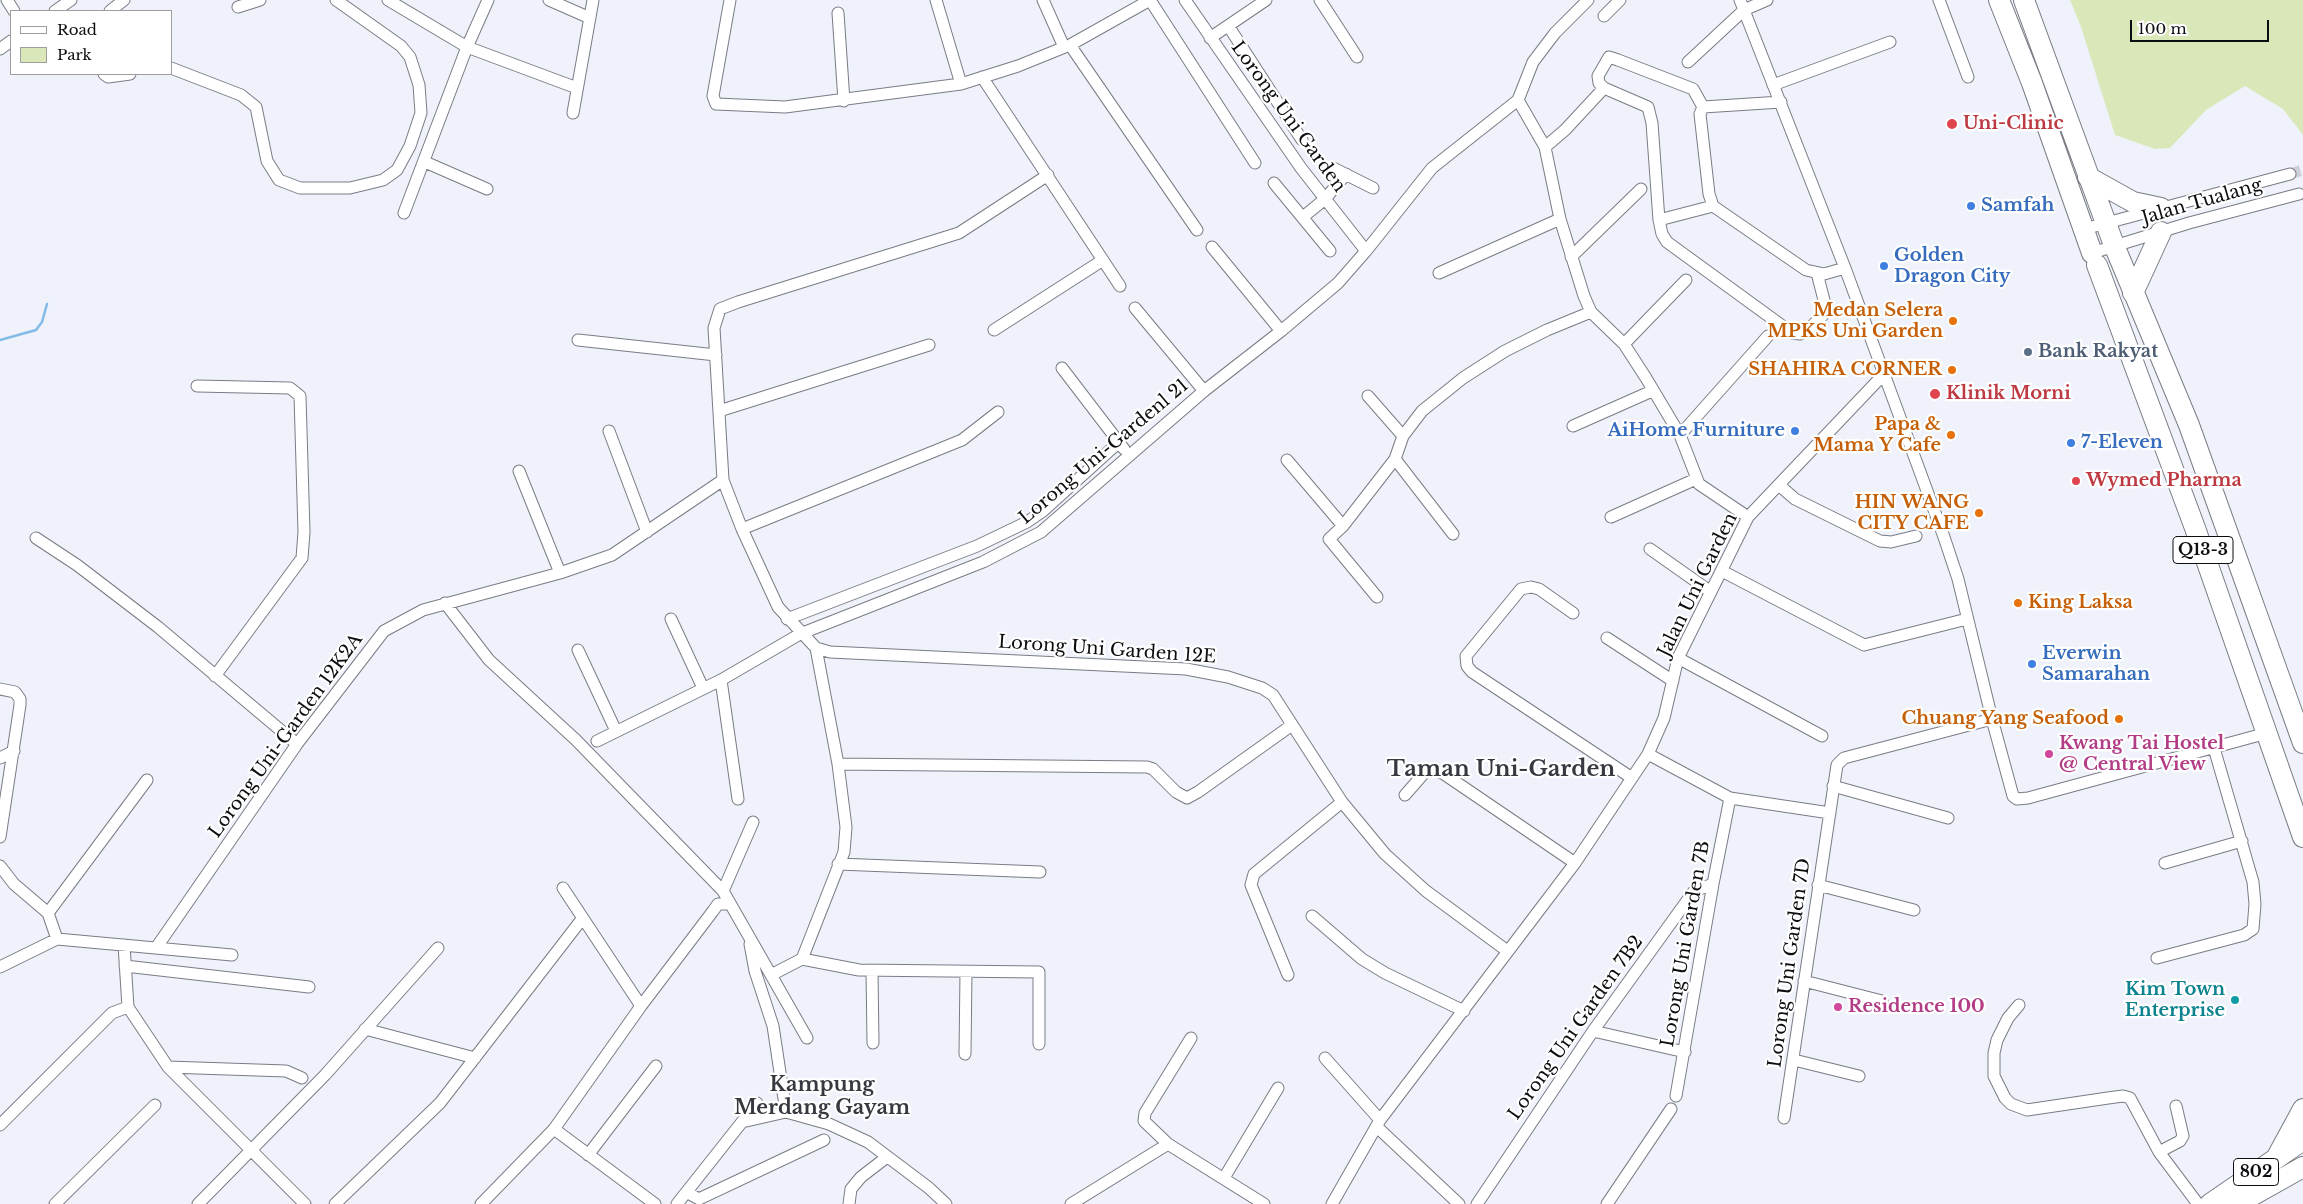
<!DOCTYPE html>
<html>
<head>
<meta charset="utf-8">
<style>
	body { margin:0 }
	#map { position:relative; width:2303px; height:1204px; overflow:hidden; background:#eff2fb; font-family:"Libre Baskerville",serif }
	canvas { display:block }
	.legend { position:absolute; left:10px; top:10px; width:162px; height:65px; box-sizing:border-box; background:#fff; border:1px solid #9e9e9f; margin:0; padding:6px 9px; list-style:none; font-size:15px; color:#0c0d10 }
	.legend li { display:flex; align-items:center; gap:10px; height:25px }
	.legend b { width:25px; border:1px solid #9e9e9f }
	.scale { position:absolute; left:2130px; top:20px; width:139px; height:22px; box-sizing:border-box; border:2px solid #0c0d10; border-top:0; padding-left:6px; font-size:15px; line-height:18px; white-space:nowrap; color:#0c0d10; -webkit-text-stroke:4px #fff; paint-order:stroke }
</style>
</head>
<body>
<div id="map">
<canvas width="2303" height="1204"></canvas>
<ul class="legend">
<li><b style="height:6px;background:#fff"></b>Road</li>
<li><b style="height:14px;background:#dae7b8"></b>Park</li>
</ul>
<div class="scale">100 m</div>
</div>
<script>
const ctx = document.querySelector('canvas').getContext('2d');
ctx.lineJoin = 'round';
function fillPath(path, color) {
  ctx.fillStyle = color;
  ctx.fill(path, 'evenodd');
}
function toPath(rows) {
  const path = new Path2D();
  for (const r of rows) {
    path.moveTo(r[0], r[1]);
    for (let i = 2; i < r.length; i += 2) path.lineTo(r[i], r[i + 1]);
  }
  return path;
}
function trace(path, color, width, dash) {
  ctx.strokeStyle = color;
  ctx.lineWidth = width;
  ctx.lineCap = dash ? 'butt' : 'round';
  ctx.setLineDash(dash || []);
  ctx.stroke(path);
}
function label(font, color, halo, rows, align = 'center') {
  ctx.font = font + ' "Libre Baskerville",serif';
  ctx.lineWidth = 4.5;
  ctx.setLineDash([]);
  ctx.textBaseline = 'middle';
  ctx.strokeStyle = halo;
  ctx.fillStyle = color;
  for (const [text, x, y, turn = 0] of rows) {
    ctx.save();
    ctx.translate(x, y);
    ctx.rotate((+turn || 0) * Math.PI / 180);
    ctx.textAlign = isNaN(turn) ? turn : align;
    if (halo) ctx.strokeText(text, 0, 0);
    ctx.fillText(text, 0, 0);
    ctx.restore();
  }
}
fillPath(toPath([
	[2070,0,2303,0,2303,135,2283,109,2245,86,2206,110,2170,148,2155,149,2115,135,2081,27]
]), '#dae7b8');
trace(toPath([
	[0,340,36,330,42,322,47,304]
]), '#82bbe5', 2.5);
trace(toPath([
	[2290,174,2303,170]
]), '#cdd0d8', 11, [11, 5.5]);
const street = toPath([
	[7,0,14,11],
	[388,0,467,47,577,88],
	[549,0,590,18],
	[730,0,713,96,716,104,785,107,961,84,1018,66,1070,45,1150,0],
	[936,0,961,84],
	[1043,0,1064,47],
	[1150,0,1255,163],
	[1185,0,1301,168,1366,251],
	[1320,0,1357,57],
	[1740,0,1845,268,1944,537,1958,579,1992,719,2013,796,2017,799,2028,798,2267,733],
	[1939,0,1968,77],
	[238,7,260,0],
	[55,11,71,0],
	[110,11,124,0],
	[838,13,844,101],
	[1604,16,1620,0],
	[1229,27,1302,140],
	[1210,38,1266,0],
	[1070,45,1197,230],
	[0,49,11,41],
	[1688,62,1744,10,1767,0],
	[171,68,241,95,256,107,267,161,279,180,300,188,350,188,383,180,397,170,410,146,421,113,419,85,410,57,401,46,336,0],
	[104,74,108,77,130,74],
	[982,77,1120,286],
	[1773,85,1890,42],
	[1518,100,1545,147,1560,219,1584,296,1591,312,1624,344,1646,378,1680,435,1699,484,1748,517],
	[1781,102,1703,107,1700,114,1709,194,1713,206,1806,270,1824,274,1845,268],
	[1703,107,1693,89,1618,60,1609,57,1598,76,1599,83,1604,88,1648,107,1652,123,1659,220,1662,234,1667,242,1792,333,1800,334,1807,331,1823,315,1825,304,1817,273],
	[573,113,593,0],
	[1545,147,1565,130,1604,88],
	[425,162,487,189],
	[1333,168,1373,188],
	[1274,183,1330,251],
	[404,213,467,47,488,0],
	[1303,217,1325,199,1346,174],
	[1659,220,1713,206],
	[2084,229,2290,174],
	[1212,247,1281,331],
	[2092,253,2189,223,2299,194],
	[1571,257,1641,189],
	[1439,273,1560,219],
	[1135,308,1204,391],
	[994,330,1103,260],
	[578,340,716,355],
	[1624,344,1686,280],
	[1062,368,1124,449],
	[197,386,290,388,300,396,304,532,302,558,215,676],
	[1368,396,1403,436],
	[719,411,929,345],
	[1573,426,1652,391],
	[609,431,647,532],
	[1680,435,1768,336],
	[1395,459,1453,534],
	[1287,460,1343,526],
	[519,471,560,573],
	[1780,486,1795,499,1880,541,1891,542,1916,536],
	[1611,517,1696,479],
	[742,529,962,440,998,412],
	[36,538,77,565,158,627,297,744],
	[1650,549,1711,592],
	[1722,571,1864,645,1967,619],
	[1377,597,1329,539,1343,526,1395,459,1403,436,1422,411,1463,378,1505,351,1547,330,1591,312],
	[445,603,489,660,576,740,723,891,807,1038],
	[1573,613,1539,589,1531,587,1521,589,1466,656,1467,666,1472,672,1632,778],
	[671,619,703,688],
	[787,619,977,546,1027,522,1043,511,1118,443],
	[1607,638,1673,681],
	[816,648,830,652,1186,669,1228,677,1262,688,1273,695,1342,802,1385,854,1426,891,1506,950],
	[578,650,616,731],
	[1678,658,1822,736],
	[721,680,738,799],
	[0,689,15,692,20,699,20,705,0,837],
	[597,741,721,680,800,634,983,562,1041,532,1204,391,1281,331,1338,283,1366,251,1432,168,1518,100,1533,62,1555,33,1588,0],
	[1648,754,1730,798,1830,813],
	[0,758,14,751],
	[838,764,1147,767,1153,769,1176,792,1187,798,1198,792,1292,725],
	[1833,786,1948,818],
	[1405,795,1426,771,1435,770,1444,774,1575,863],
	[2165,863,2242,841],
	[838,864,1040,872],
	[0,866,14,884,48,913,57,939],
	[1818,885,1914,910],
	[563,888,641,1006],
	[723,891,753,822],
	[48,913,147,780],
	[1312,916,1362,959,1385,973,1464,1011],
	[750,944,755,971,773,1026,786,1112],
	[124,945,128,1007,168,1067,305,1204],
	[156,948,297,744,384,631,423,610,560,573,612,555,723,480],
	[2157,958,2244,935,2253,929,2255,904,2253,882,2214,748],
	[802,959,844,852,846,827,838,764,816,648,778,607,742,529,723,480,714,328,720,309,738,302,959,233,1048,175],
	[125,966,309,987],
	[0,967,57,939,232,955],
	[872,970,873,1043],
	[771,975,802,959,859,970,1039,972,1039,1044],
	[1288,975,1251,885,1254,874,1342,802],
	[1804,981,1882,1001],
	[2019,1005,2008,1018,1997,1040,1994,1053,1994,1076,2005,1098,2011,1104,2027,1110,2108,1098,2123,1096,2130,1098,2159,1152,2198,1204],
	[365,1029,475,1058],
	[1593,1031,1685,1052],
	[1191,1038,1145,1113,1144,1121,1168,1144,1264,1204],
	[965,1054,966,972],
	[1325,1058,1380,1120],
	[1794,1060,1859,1076],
	[168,1067,286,1071,302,1078],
	[1676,1096,1713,884,1730,798],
	[1784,1118,1837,765,1844,758,1992,719],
	[742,1122,786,1112,829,1124,868,1142,929,1188,946,1204],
	[0,1125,112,1013,128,1007],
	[1377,1127,1459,1204],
	[554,1129,655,1204],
	[2159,1152,2180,1141,2183,1136,2176,1106],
	[588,1155,656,1066],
	[1224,1178,1278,1088],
	[688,1193,699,1199,824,1140],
	[55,1204,155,1105],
	[198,1204,325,1075,438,948],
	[335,1204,440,1103,582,919],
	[481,1204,554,1129,641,1006,713,911,718,904,730,904],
	[677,1204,757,1103],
	[849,1204,851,1189,861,1177,887,1157],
	[1071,1204,1168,1144],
	[1332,1204,1380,1120,1575,863,1648,754,1664,718,1678,658,1748,517,1885,373],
	[1477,1204,1593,1031,1694,891,1713,884],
	[1607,1204,1671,1109]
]);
const highway = toPath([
	[1999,0,2032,83,2092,253],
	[2024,0,2114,245,2189,425,2303,743],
	[2088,177,2133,202,2161,208],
	[2097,265,2195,528,2303,837],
	[2133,293,2161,232],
	[2278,1155,2303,1109],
	[2210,1204,2303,1140],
	[2237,1204,2303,1167]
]);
trace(street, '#797c84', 13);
trace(highway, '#797c84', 22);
trace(street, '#fff', 11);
trace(highway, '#fff', 20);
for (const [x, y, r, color] of [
	[1952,124,6,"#e0444e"],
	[1971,206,5,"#3f7fe0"],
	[1884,266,5,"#3f7fe0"],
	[1953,321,5,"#e8710a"],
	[2028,352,5,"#5c6f8a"],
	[1952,370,5,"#e8710a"],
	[1935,394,6,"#e0444e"],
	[1795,431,5,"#3f7fe0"],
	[1951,435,5,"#e8710a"],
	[2071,443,5,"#3f7fe0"],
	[2076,481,5,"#e0444e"],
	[1979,513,5,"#e8710a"],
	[2018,603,5,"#e8710a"],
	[2032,664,5,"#3f7fe0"],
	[2119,719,5,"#e8710a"],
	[2049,754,5,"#d1479c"],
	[2235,1000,5,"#0f9aa8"],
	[1838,1007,5,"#d1479c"]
]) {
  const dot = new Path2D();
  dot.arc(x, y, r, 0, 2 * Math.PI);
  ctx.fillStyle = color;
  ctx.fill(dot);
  trace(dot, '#fff', 2);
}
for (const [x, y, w] of [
	[2203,550,60],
	[2256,1172,45]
]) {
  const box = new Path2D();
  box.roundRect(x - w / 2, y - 13.5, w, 27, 4);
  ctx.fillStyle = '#fff';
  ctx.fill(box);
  trace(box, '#0c0d10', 1);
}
label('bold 16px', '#0c0d10', null, [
	["Q13-3",2203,550],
	["802",2256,1172]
]);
label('18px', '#0c0d10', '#fff', [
	["Lorong Uni Garden",1288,117,54],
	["Jalan Tualang",2202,202,-16],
	["Lorong Uni-Gardenl 21",1104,452,-40],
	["Jalan Uni Garden",1698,585,-64],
	["Lorong Uni Garden 12E",1107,650,4],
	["Lorong Uni-Garden 12K2A",286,736,-54],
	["Lorong Uni Garden 7B",1686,944,-80],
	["Lorong Uni Garden 7D",1790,963,-82],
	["Lorong Uni Garden 7B2",1576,1028,-55]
]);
label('bold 18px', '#be3a42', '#fff', [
	["Uni-Clinic",1963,124],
	["Klinik Morni",1946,394],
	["Wymed Pharma",2086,481]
], 'left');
label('bold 18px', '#366cbe', '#fff', [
	["Samfah",1981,206],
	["Golden",1894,256],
	["Dragon City",1894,277],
	["AiHome Furniture",1785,431,"right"],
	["7-Eleven",2081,443],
	["Everwin",2042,654],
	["Samarahan",2042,675]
], 'left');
label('bold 18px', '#c56008', '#fff', [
	["Medan Selera",1943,311],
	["MPKS Uni Garden",1943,332],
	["SHAHIRA CORNER",1942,370],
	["Papa &",1941,425],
	["Mama Y Cafe",1941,446],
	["HIN WANG",1969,503],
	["CITY CAFE",1969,524],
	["King Laksa",2028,603,"left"],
	["Chuang Yang Seafood",2109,719]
], 'right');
label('bold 18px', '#4e5e75', '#fff', [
	["Bank Rakyat",2038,352]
], 'left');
label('bold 18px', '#b23c85', '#fff', [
	["Kwang Tai Hostel",2059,744],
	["@ Central View",2059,765],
	["Residence 100",1848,1007]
], 'left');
label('bold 18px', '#0d838f', '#fff', [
	["Kim Town",2225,990],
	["Enterprise",2225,1011]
], 'right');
label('bold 20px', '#373940', '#fff', [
	["Kampung",822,1085],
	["Merdang Gayam",822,1108]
]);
label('bold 22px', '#373940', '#fff', [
	["Taman Uni-Garden",1501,770]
]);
</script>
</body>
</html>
